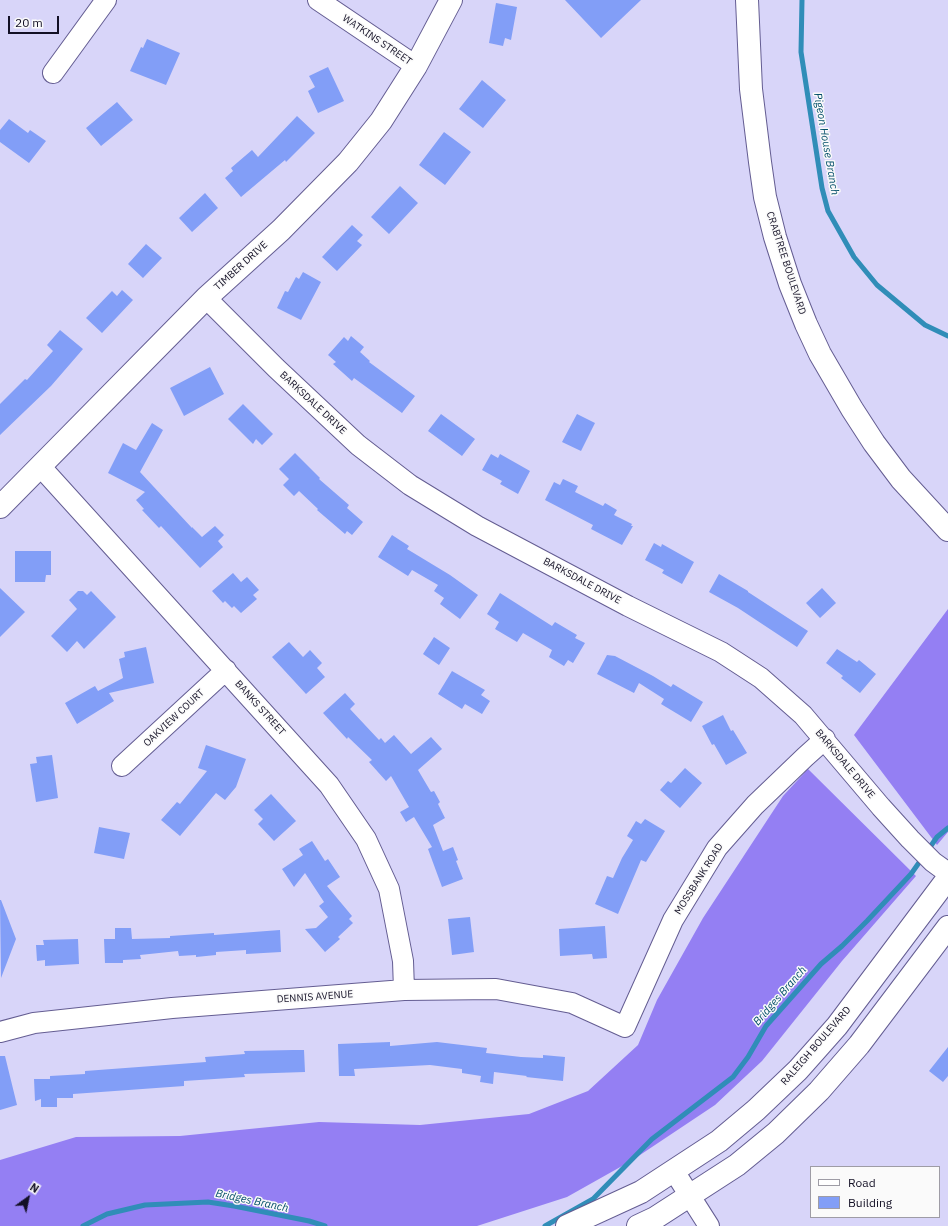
<!DOCTYPE html>
<html>
<head>
<meta charset="utf-8">
<style>
	body { margin:0 }
	#map { position:relative; width:948px; height:1226px; overflow:hidden; background:#d8d5f9; font-family:"IBM Plex Sans",sans-serif }
	canvas { display:block }
	.legend { position:absolute; left:810px; top:1166px; width:130px; height:52px; box-sizing:border-box; background:#fafafa; border:1px solid #9e9ca5; margin:0; padding:5px 7px; list-style:none; font-size:12px; color:#131025 }
	.legend li { display:flex; align-items:center; gap:8px; height:20px }
	.legend b { width:20px; border:1px solid #9e9ca5 }
	.north { position:absolute; left:8px; top:1178px; width:40px; height:40px; -webkit-text-stroke:3px #fafafa; paint-order:stroke; rotate:33deg; font-size:11px; font-weight:700; line-height:16px; text-align:center; color:#131025 }
	.north::after { content:''; display:block; margin:auto; width:14px; height:18px; background:#131025; clip-path:polygon(50% 0,100% 100%,50% 72%,0 100%) }
	.scale { position:absolute; left:8px; top:16px; width:51px; height:18px; box-sizing:border-box; border:2px solid #131025; border-top:0; padding-left:5px; font-size:12px; line-height:14px; white-space:nowrap; color:#131025; -webkit-text-stroke:3px #fafafa; paint-order:stroke }
</style>
</head>
<body>
<div id="map">
<canvas width="948" height="1226"></canvas>
<ul class="legend">
<li><b style="height:5px;background:#fff"></b>Road</li>
<li><b style="height:11px;background:#829ef7"></b>Building</li>
</ul>
<div class="north">N</div>
<div class="scale">20 m</div>
</div>
<script>
const ctx = document.querySelector('canvas').getContext('2d');
ctx.lineJoin = 'round';
function fillPath(path, color) {
  ctx.fillStyle = color;
  ctx.fill(path, 'evenodd');
}
function toPath(rows) {
  const path = new Path2D();
  for (const r of rows) {
    path.moveTo(r[0], r[1]);
    for (let i = 2; i < r.length; i += 2) path.lineTo(r[i], r[i + 1]);
  }
  return path;
}
function trace(path, color, width, dash) {
  ctx.strokeStyle = color;
  ctx.lineWidth = width;
  ctx.lineCap = dash ? 'butt' : 'round';
  ctx.setLineDash(dash || []);
  ctx.stroke(path);
}
function label(font, color, halo, rows, align = 'center') {
  ctx.font = font + ' "IBM Plex Sans",sans-serif';
  ctx.lineWidth = 3;
  ctx.setLineDash([]);
  ctx.textBaseline = 'middle';
  ctx.strokeStyle = halo;
  ctx.fillStyle = color;
  for (const [text, x, y, turn = 0] of rows) {
    ctx.save();
    ctx.translate(x, y);
    ctx.rotate((+turn || 0) * Math.PI / 180);
    ctx.textAlign = isNaN(turn) ? turn : align;
    if (halo) ctx.strokeText(text, 0, 0);
    ctx.fillText(text, 0, 0);
    ctx.restore();
  }
}
fillPath(toPath([
	[948,609,948,832,937,845,854,735],
	[808,769,916,876,842,961,762,1061,715,1105,631,1161,567,1197,477,1226,0,1226,0,1160,76,1137,180,1136,319,1122,420,1125,529,1114,588,1091,638,1045,657,1000,703,918,783,796]
]), '#947ff3');
trace(toPath([
	[802,0,801,52,822,188,828,211,854,257,877,285,925,325,948,336],
	[928,850,937,837,948,828],
	[83,1226,107,1214,145,1205,208,1202,234,1206,309,1221,325,1226],
	[545,1226,593,1199,652,1139,733,1077,748,1057,766,1026,821,964,842,946,867,921,911,874,923,857]
]), '#308db8', 5);
fillPath(toPath([
	[565,0,641,0,601,38],
	[496,3,517,7,511,40,505,38,503,46,489,43],
	[147,39,180,53,166,85,130,71,141,47,143,48],
	[328,67,344,101,318,113,308,91,315,87,309,76],
	[482,80,506,100,483,128,459,109],
	[117,102,133,120,101,146,86,128],
	[297,116,315,133,286,162,285,160,241,197,225,178,233,171,231,168,252,150,258,157],
	[9,119,28,133,30,130,46,141,29,163,0,142,0,130],
	[444,132,471,152,445,185,419,165],
	[400,186,418,203,389,234,371,217],
	[205,193,218,208,192,232,179,218],
	[352,225,363,235,357,241,362,245,337,271,322,257],
	[146,244,162,258,143,278,128,264],
	[303,272,321,282,301,320,277,308,285,291,288,292,296,277,299,279],
	[122,290,133,300,102,333,86,318,112,291,117,296],
	[60,330,83,349,51,386,0,435,0,404,25,379,27,380,53,351,47,345],
	[351,336,364,347,360,352,370,361,369,362,415,396,402,413,354,378,352,381,333,364,336,362,328,355,344,337,348,341],
	[210,367,224,394,184,416,170,388],
	[243,404,273,434,262,445,256,439,253,444,228,419],
	[441,414,475,439,462,456,428,431],
	[577,414,595,423,581,451,562,442],
	[152,423,163,430,140,472,192,528,192,527,202,537,215,526,224,535,218,541,223,547,200,568,161,526,159,528,142,510,144,509,136,500,145,492,108,473,123,443,136,450],
	[295,453,320,478,319,479,349,505,347,508,363,522,352,535,347,531,345,534,317,510,318,509,299,491,294,496,283,485,289,479,279,469],
	[491,454,498,458,500,454,530,471,518,494,500,484,502,481,482,470],
	[563,479,578,486,575,492,603,506,605,503,617,510,614,515,632,524,631,526,633,526,622,545,591,529,593,525,545,500,554,482,560,485],
	[392,535,409,546,407,549,450,575,478,595,460,619,440,604,444,598,434,591,438,585,412,570,408,576,378,557],
	[654,543,661,547,662,544,694,562,682,584,662,573,664,570,645,560],
	[15,551,51,551,51,575,46,575,45,582,15,582],
	[233,573,241,582,247,577,259,590,253,595,257,599,241,613,234,606,232,608,225,601,223,603,212,591],
	[719,574,748,591,748,592,808,631,797,647,738,608,709,592],
	[0,588,25,612,0,637],
	[822,588,836,603,820,618,806,603],
	[78,591,83,591,87,595,91,591,116,617,84,649,77,641,67,652,51,636,77,609,69,600],
	[500,593,552,626,555,622,577,635,575,638,585,643,573,663,568,660,564,666,549,657,552,650,523,633,517,642,495,629,499,622,487,614],
	[434,637,450,648,439,665,423,654],
	[289,642,303,657,310,650,322,663,317,668,325,677,306,694,272,657],
	[146,647,154,683,109,693,114,701,77,724,65,703,95,686,98,691,123,678,119,659,125,657,124,652],
	[837,649,857,662,859,660,876,674,860,693,841,678,843,676,826,663],
	[607,655,615,656,653,676,671,687,673,684,703,702,691,722,661,704,664,699,639,683,634,693,597,674],
	[452,671,485,690,481,695,490,701,482,714,465,704,462,709,438,694],
	[345,693,355,704,350,709,379,740,381,738,385,743,394,735,411,754,431,737,442,749,418,770,431,792,434,791,440,802,438,804,445,818,433,825,443,851,453,847,458,860,456,861,463,879,442,887,428,849,432,847,414,817,406,822,400,812,409,807,391,776,386,781,369,762,372,760,348,737,347,739,323,713],
	[723,715,731,731,733,730,747,753,726,765,714,744,712,745,702,726],
	[206,745,246,759,236,787,225,800,216,793,180,836,161,820,177,802,180,804,207,771,198,768],
	[52,755,58,798,36,802,30,764,37,763,36,757],
	[685,768,702,783,680,808,660,790,668,781,671,783],
	[271,794,296,821,274,841,258,824,263,819,254,810],
	[645,819,665,831,646,862,641,860,618,914,595,904,607,876,613,878,622,858,633,840,627,836,636,821,641,824],
	[99,827,130,833,124,859,94,853],
	[312,841,325,861,328,859,340,877,327,886,352,916,349,919,353,923,338,937,340,939,325,952,305,929,316,928,328,917,319,906,324,902,305,873,294,887,282,869,303,855,299,849],
	[0,900,1,900,16,939,1,978],
	[470,917,474,952,452,955,448,919],
	[605,926,607,958,593,959,592,954,560,956,559,929],
	[115,928,131,928,132,939,170,938,170,936,214,933,214,935,280,930,281,952,246,954,246,950,216,952,216,955,196,957,196,955,179,956,178,951,140,955,141,959,123,960,123,963,105,963,104,939,115,939],
	[78,939,79,964,45,966,45,960,37,961,36,945,44,945,43,940],
	[390,1042,390,1046,437,1042,487,1048,486,1053,521,1057,543,1058,543,1055,565,1057,563,1081,526,1077,527,1076,494,1072,493,1084,480,1082,481,1076,462,1073,462,1069,430,1065,354,1069,355,1076,339,1076,338,1044],
	[948,1047,948,1076,943,1082,929,1071],
	[293,1050,304,1050,305,1072,244,1074,245,1077,184,1081,184,1086,73,1094,73,1098,57,1098,57,1107,41,1107,41,1099,35,1101,34,1079,50,1079,50,1076,85,1074,85,1071,206,1062,205,1057,245,1054,244,1051],
	[0,1056,5,1056,17,1105,0,1110]
]), '#829ef7');
const street = toPath([
	[318,0,416,66],
	[53,73,106,0],
	[206,298,276,368,358,445,410,485,477,526,628,606,721,652,761,678,803,715,881,807,910,839,933,862,948,873],
	[40,466,329,785,366,839,389,889,403,961,404,990],
	[122,766,226,670],
	[0,1032,34,1023,172,1008,404,990,496,989,572,1003,625,1027,673,920,717,848,755,805,805,757,825,739],
	[674,1171,709,1226]
]);
const secondary = toPath([
	[747,0,751,89,760,162,765,197,775,237,790,284,806,324,820,354,852,409,874,443,901,479,948,530],
	[0,507,206,298,281,230,348,162,381,121,416,66,451,0]
]);
const primary = toPath([
	[567,1226,641,1192,719,1141,756,1110,798,1070,837,1026,948,878],
	[638,1226,655,1218,737,1165,776,1133,819,1091,859,1045,948,927]
]);
trace(street, '#645d92', 22);
trace(secondary, '#645d92', 24);
trace(primary, '#645d92', 24);
trace(street, '#fff', 20);
trace(secondary, '#fff', 22);
trace(primary, '#fff', 22);
label('10px', '#131025', '#fafafa', [
	["WATKINS STREET",377,40,34],
	["CRABTREE BOULEVARD",786,263,72],
	["TIMBER DRIVE",241,266,-42],
	["BARKSDALE DRIVE",313,403,43],
	["BARKSDALE DRIVE",582,581,28],
	["BANKS STREET",260,708,48],
	["OAKVIEW COURT",174,718,-43],
	["BARKSDALE DRIVE",845,764,50],
	["MOSSBANK ROAD",699,879,-58],
	["DENNIS AVENUE",315,997,-4],
	["RALEIGH BOULEVARD",816,1046,-49]
]);
label('italic 11px', '#004d68', '#fafafa', [
	["Pigeon House Branch",826,144,80],
	["Bridges Branch",780,996,-49],
	["Bridges Branch",252,1201,12]
]);
</script>
</body>
</html>
